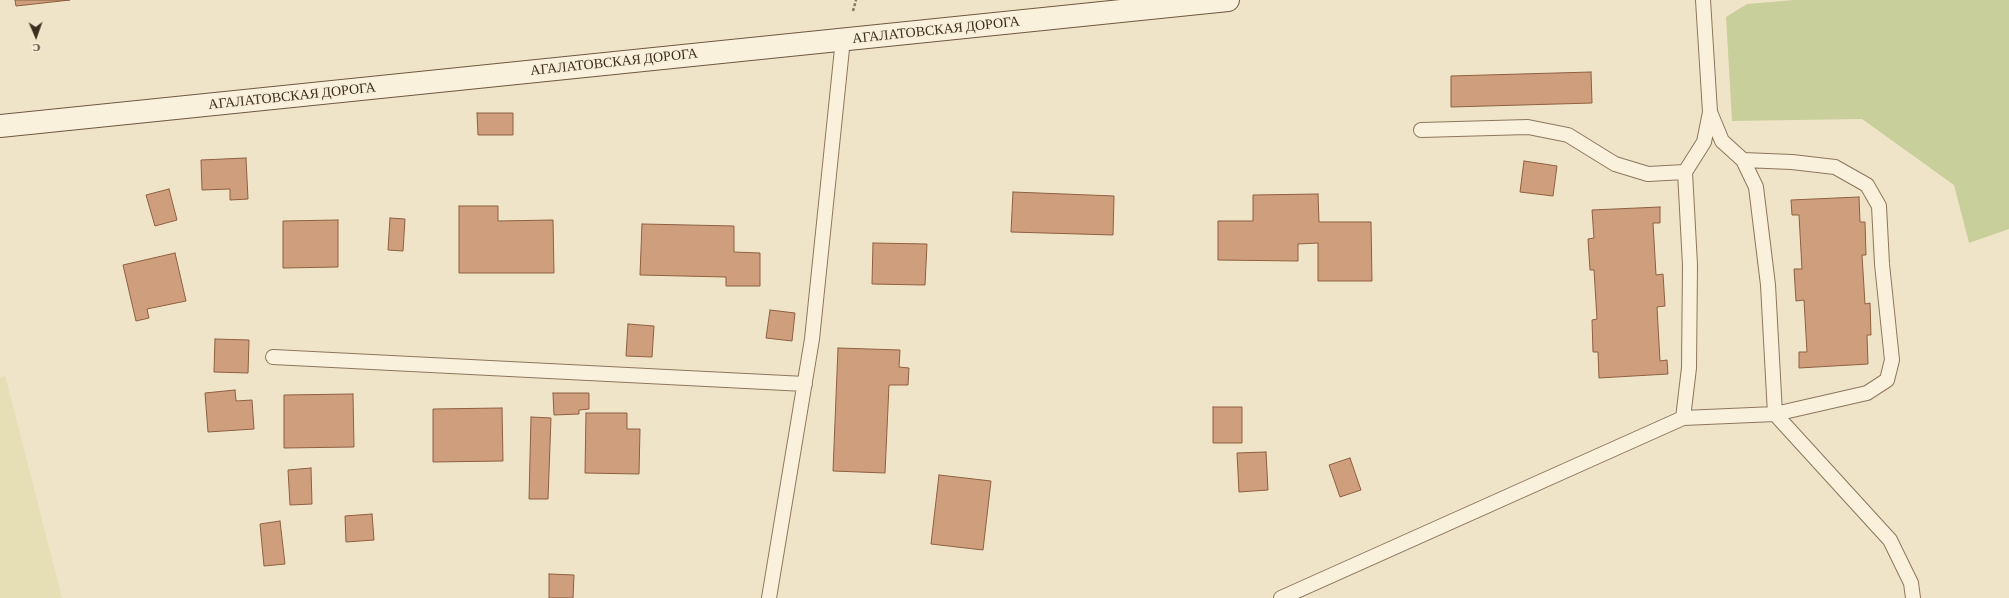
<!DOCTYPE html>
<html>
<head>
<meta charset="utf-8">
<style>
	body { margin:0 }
	#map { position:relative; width:2009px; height:598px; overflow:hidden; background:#f0e4c8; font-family:"Crimson Pro",serif }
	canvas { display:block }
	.north { position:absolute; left:16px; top:16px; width:40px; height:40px; -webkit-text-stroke:3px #f7eed8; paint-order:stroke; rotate:178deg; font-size:11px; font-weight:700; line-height:16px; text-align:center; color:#3d2e20 }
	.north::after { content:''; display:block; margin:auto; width:14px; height:18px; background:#3d2e20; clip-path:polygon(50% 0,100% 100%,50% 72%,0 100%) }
</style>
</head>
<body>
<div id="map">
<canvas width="2009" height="598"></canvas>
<div class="north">С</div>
</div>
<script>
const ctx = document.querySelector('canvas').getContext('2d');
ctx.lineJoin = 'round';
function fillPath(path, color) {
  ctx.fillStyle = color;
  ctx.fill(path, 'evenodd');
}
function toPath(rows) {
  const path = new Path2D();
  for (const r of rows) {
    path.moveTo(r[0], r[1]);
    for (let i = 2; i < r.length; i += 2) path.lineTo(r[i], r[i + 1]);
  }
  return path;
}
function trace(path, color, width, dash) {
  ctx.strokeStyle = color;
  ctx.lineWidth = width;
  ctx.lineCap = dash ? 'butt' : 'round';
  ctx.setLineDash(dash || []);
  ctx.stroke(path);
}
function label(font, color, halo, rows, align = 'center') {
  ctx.font = font + ' "Crimson Pro",serif';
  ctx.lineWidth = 3;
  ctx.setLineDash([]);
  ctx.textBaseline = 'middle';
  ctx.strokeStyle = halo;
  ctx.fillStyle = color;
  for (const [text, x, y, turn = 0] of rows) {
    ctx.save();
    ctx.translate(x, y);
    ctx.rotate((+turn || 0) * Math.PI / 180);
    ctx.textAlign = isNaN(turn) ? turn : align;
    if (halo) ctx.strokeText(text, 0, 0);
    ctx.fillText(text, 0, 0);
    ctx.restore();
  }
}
fillPath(toPath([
	[5,375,62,598,0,598,0,378]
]), '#e6deb5');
fillPath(toPath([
	[1794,0,2009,0,2009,229,1969,243,1954,185,1862,119,1732,121,1726,17,1747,4]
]), '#c9cf9b');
const building = toPath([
	[15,0,70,0,16,6,15,0],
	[1591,72,1592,103,1451,107,1451,76,1591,72],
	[477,113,513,113,513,135,478,135,477,113],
	[246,158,248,199,230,200,230,189,202,190,201,160,246,158],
	[1524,161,1557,166,1553,196,1520,192,1524,161],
	[169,189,177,220,155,226,146,195,169,189],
	[1013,192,1114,196,1113,235,1011,232,1013,192],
	[1318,194,1319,222,1371,222,1372,281,1318,281,1318,243,1298,244,1298,261,1218,260,1218,221,1253,221,1253,195,1318,194],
	[1859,197,1860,222,1865,222,1866,255,1862,255,1865,304,1870,303,1871,335,1867,335,1868,364,1799,368,1799,352,1807,352,1804,300,1796,301,1794,269,1802,269,1799,215,1792,215,1791,200,1859,197],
	[459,206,498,206,498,221,553,220,554,273,459,273,459,206],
	[1660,207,1660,223,1653,223,1656,275,1663,274,1665,306,1657,307,1660,361,1667,360,1668,374,1599,378,1598,352,1593,352,1592,320,1597,319,1594,270,1590,270,1588,239,1594,238,1592,210,1660,207],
	[390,218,405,219,403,251,388,250,390,218],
	[338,220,338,267,283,268,283,221,338,220],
	[642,224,734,226,734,252,760,253,760,286,726,286,726,277,640,275,642,224],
	[873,243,927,244,925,285,872,284,873,243],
	[175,253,186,301,147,309,149,318,136,321,123,265,175,253],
	[770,310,795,313,792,341,766,338,770,310],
	[628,324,654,326,652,357,626,356,628,324],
	[215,339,249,340,248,373,214,372,215,339],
	[838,348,900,350,899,367,909,368,908,385,889,385,885,473,833,471,838,348],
	[235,390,236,401,252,400,254,429,208,432,205,393,235,390],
	[553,393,589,393,589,409,579,410,579,414,554,415,553,393],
	[353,394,354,447,284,448,284,395,353,394],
	[1213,407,1242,407,1242,443,1213,443,1213,407],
	[502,408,503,461,433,462,433,409,502,408],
	[586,413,627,413,627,429,640,429,639,474,585,473,586,413],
	[531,417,551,418,548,499,529,499,531,417],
	[1266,452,1268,490,1239,492,1237,453,1266,452],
	[1350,458,1361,490,1340,497,1329,465,1350,458],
	[311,468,312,504,290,505,288,470,311,468],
	[939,475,991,481,983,550,931,544,939,475],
	[372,514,374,540,346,542,345,516,372,514],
	[280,521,285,564,264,566,260,524,280,521],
	[549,574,574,575,573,598,549,598,549,574]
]);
fillPath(building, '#cf9f7d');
trace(building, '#8d5f41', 1);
const lane = toPath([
	[1710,112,1722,141,1743,160,1756,187,1768,285,1775,414,1890,540,1911,583,1913,598],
	[1421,130,1528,127,1568,135,1615,164,1648,174,1685,172],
	[273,357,805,384],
	[1683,418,1689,368,1690,265,1685,172,1704,142,1710,112,1703,0],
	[769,598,812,339,843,39],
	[1281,598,1683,418,1775,414,1867,393,1887,380,1892,360,1882,264,1879,206,1867,185,1835,167,1792,162,1743,160]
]);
const secondary = toPath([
	[0,126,1228,0]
]);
trace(lane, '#8d765c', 16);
trace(secondary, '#6f573f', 24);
trace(toPath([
	[853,11,856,0]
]), '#8d765c', 2.5, [3, 2]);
trace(lane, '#faf1dc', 14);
trace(secondary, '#faf1dc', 22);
label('14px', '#3d2e20', '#f7eed8', [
	["АГАЛАТОВСКАЯ ДОРОГА",936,30,-6],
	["АГАЛАТОВСКАЯ ДОРОГА",614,62,-6],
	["АГАЛАТОВСКАЯ ДОРОГА",292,96,-6]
]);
</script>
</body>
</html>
